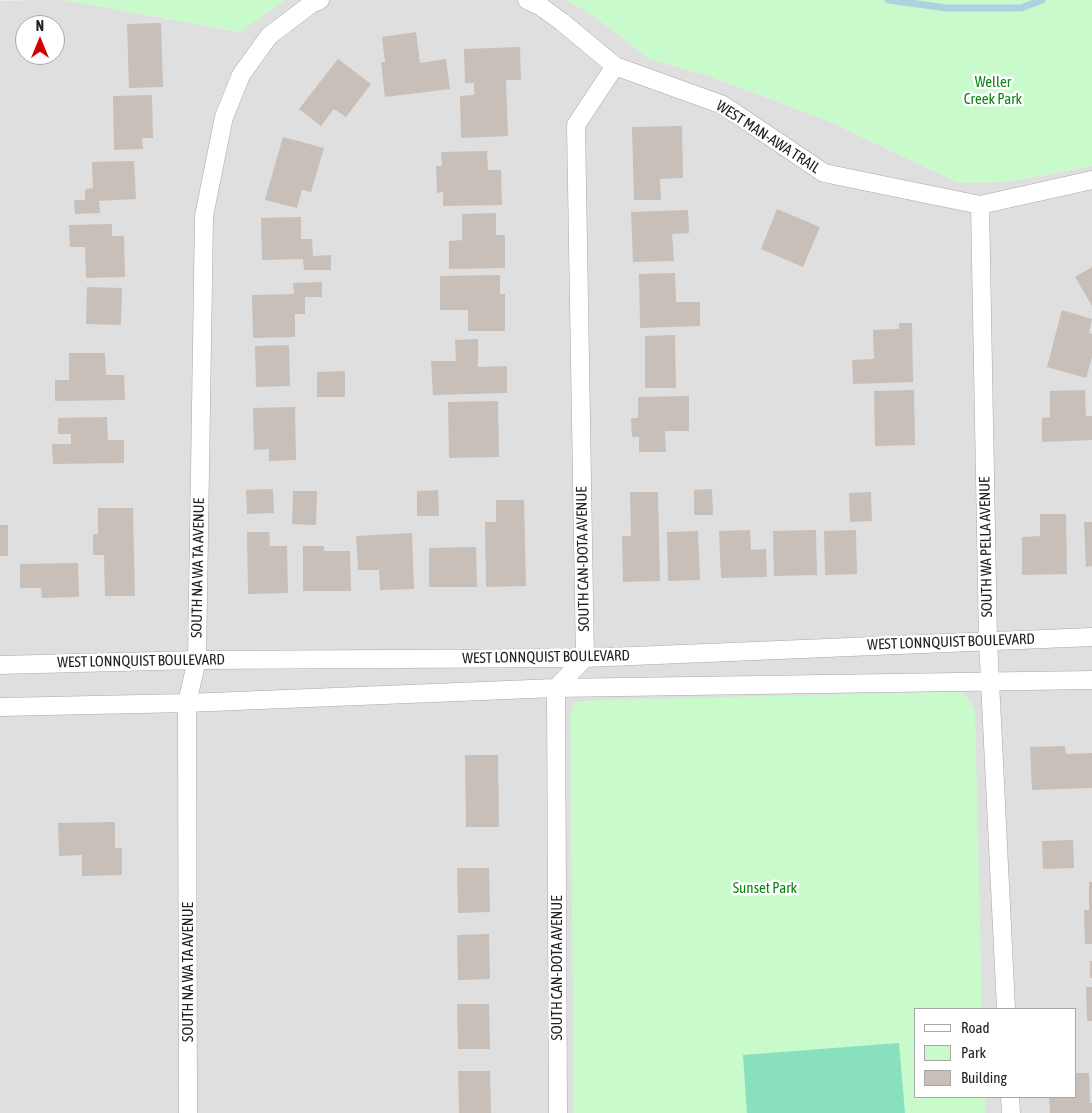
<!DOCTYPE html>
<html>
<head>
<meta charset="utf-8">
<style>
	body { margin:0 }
	#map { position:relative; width:1092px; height:1113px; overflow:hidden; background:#f2efe9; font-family:"Asap Condensed",sans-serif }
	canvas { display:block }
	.legend { position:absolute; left:914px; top:1008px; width:162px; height:90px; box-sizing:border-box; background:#fff; border:1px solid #a7a7a7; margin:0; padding:6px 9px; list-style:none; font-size:15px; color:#222 }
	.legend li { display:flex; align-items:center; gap:10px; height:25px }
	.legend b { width:25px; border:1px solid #a7a7a7 }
	.north { position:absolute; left:15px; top:15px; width:50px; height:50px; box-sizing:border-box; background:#fff; border:1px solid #a7a7a7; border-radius:50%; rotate:0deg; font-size:14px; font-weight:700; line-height:20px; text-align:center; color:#222 }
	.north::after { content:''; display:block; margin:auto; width:18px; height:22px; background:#d40000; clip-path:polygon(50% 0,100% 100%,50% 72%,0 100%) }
</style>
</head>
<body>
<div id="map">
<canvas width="1092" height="1113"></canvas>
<ul class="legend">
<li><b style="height:6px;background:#fff"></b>Road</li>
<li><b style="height:14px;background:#c8facc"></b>Park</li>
<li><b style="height:14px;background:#c7bfb8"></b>Building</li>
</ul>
<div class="north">N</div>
</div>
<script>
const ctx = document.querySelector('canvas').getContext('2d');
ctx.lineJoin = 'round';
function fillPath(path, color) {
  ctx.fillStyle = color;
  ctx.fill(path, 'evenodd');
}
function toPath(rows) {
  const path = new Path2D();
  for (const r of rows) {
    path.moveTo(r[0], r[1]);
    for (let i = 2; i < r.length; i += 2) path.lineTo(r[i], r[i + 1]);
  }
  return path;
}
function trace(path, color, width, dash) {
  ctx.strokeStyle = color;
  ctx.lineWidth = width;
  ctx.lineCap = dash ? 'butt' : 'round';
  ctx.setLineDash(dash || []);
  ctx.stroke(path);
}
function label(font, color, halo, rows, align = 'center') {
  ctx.font = font + ' "Asap Condensed",sans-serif';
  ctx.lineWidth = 5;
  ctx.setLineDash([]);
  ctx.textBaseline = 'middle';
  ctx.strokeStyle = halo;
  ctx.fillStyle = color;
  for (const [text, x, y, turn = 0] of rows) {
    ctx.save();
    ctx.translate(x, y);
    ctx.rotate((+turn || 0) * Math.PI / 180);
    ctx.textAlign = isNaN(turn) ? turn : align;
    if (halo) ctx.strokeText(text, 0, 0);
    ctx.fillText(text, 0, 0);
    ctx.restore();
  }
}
fillPath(toPath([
	[35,0,65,0,239,32,285,0,568,0,598,19,649,59,709,76,828,121,959,183,1007,182,1092,166,1092,1113,0,1113,0,1],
	[25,25,55,25,55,55,25,55],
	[916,1009,1076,1009,1076,1097,916,1097]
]), '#e0dfdf');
fillPath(toPath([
	[65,0,285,0,240,32],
	[568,0,1092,0,1092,166,1007,182,959,183,828,121,709,76,649,59,598,19],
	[951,692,964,693,975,710,982,1009,916,1009,916,1097,985,1097,985,1113,574,1113,570,717,574,702,593,700]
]), '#c8facc');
fillPath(toPath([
	[899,1043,905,1113,747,1113,743,1055]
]), '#88e0be');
trace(toPath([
	[888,0,947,8,1021,8,1042,0]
]), '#aad3df', 7);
fillPath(toPath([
	[161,23,163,87,129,88,127,24],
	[416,32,420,63,446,59,450,89,385,97,381,62,385,62,382,37],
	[520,47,521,80,506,80,508,136,461,138,460,96,474,95,474,83,465,83,464,49],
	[338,59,371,84,346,117,334,109,321,126,299,109],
	[152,95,153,138,142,138,143,149,114,150,113,96],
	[682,126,683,178,660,179,661,200,634,200,632,127],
	[283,137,324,148,311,192,302,190,297,208,265,200],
	[487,151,488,170,501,170,502,205,443,206,443,192,437,193,436,166,442,166,441,152],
	[134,161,136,199,99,201,100,213,75,214,74,200,85,200,85,189,93,188,92,162],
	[777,209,820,227,803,267,761,249],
	[688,210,689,233,672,234,674,261,633,262,631,212],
	[496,213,496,235,505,235,505,268,449,269,449,241,462,240,462,214],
	[301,217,301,239,312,239,313,256,331,255,331,270,304,270,303,259,262,260,261,218],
	[112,224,112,236,124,236,125,277,86,278,85,247,70,247,69,225],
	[1092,267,1092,306,1075,277],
	[675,273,676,302,700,302,700,326,640,328,639,274],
	[500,275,500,294,505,294,505,331,468,331,468,310,440,310,440,276],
	[322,282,322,297,305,297,305,314,295,314,295,337,253,338,252,295,294,294,293,283],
	[87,287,122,288,121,325,86,324],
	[1062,310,1092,319,1089,333,1092,334,1092,357,1086,378,1047,367],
	[899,323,912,323,913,382,853,384,852,360,874,359,873,330,899,329],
	[675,335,676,388,645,388,645,336],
	[478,339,478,367,507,366,507,393,433,395,431,361,456,361,455,340],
	[289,345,290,386,256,387,255,346],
	[69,353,105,353,106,375,124,375,125,400,55,401,55,380,69,380],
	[345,371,345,397,317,397,317,372],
	[914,390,915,445,875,446,874,391],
	[1085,390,1086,416,1092,416,1092,440,1042,442,1042,418,1050,417,1050,391],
	[689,396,689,431,665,431,666,452,639,452,639,437,632,437,631,418,638,418,638,397],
	[498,401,499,457,449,458,448,402],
	[295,407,296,460,269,461,269,449,254,450,253,408],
	[107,417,108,440,124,440,124,463,53,464,52,444,71,444,71,434,58,434,58,418],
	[273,489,274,513,247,514,246,490],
	[712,489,713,515,694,515,694,490],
	[438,490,439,516,417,516,417,491],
	[293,491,317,491,316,525,292,524],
	[630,492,658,492,660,581,623,582,622,536,631,536],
	[871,492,872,521,850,522,849,493],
	[496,500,524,500,526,586,486,587,485,522,496,522],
	[98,508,133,508,135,596,105,596,104,555,93,555,93,534,98,534],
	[1040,514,1066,514,1067,574,1022,575,1022,537,1040,536],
	[1084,522,1092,522,1092,566,1086,567],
	[0,525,8,525,8,556,0,556],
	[750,530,751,550,766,549,767,577,721,578,719,531],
	[816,530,817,575,774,576,773,531],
	[856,530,857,574,825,575,824,531],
	[698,531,700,580,668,581,667,532],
	[247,532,269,532,270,546,287,546,288,593,248,594],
	[412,533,414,589,380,590,379,570,358,570,356,536],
	[303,546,324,546,324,551,350,551,351,591,303,591],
	[476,547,477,587,429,587,429,548],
	[78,563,79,597,42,598,41,588,20,588,20,564],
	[1065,746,1066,754,1092,753,1092,788,1032,790,1030,747],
	[465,755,498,755,499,827,466,827],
	[115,822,115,848,122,848,122,875,82,876,82,855,59,856,58,823],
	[1073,840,1074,868,1043,869,1042,841],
	[457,868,489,868,490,912,458,913],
	[1089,882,1092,882,1092,944,1085,944,1084,910,1089,910],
	[489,934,490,979,458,980,457,935],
	[1090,961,1092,961,1092,978,1090,978],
	[1086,987,1092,987,1092,1021,1087,1021],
	[457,1004,489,1004,490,1049,458,1049],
	[458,1071,490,1071,491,1113,459,1113],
	[1076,1073,1089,1073,1090,1103,1092,1103,1092,1113,1050,1113,1049,1097,1076,1097]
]), '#c7bfb8');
const minor = toPath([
	[527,0,540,6,562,22,615,66,723,105,824,173,980,205,1092,180],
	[980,205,988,640,1006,1009],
	[0,665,197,660,585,658,1092,637],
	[0,707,187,703,556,688,1092,680],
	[1010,1097,1011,1113],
	[188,1113,187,703,197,660,204,216,224,117,241,75,269,36,311,4,320,0],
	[558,1113,556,688,585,658,576,125,615,66]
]);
trace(minor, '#a9a9a9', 19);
trace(minor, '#fff', 18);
label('15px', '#0c8416', '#fff', [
	["Weller",993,82],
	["Creek Park",993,99],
	["Sunset Park",765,888]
]);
label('15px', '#222', '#fff', [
	["WEST MAN-AWA TRAIL",768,137,33],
	["SOUTH WA PELLA AVENUE",986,547,-91],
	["SOUTH CAN-DOTA AVENUE",583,559,-91],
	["SOUTH NA WA TA AVENUE",198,568,-89],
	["WEST LONNQUIST BOULEVARD",951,642,-2],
	["WEST LONNQUIST BOULEVARD",546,657,-1],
	["WEST LONNQUIST BOULEVARD",141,661,-1],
	["SOUTH CAN-DOTA AVENUE",557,968,-90],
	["SOUTH NA WA TA AVENUE",188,972,-90]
]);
</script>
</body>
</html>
